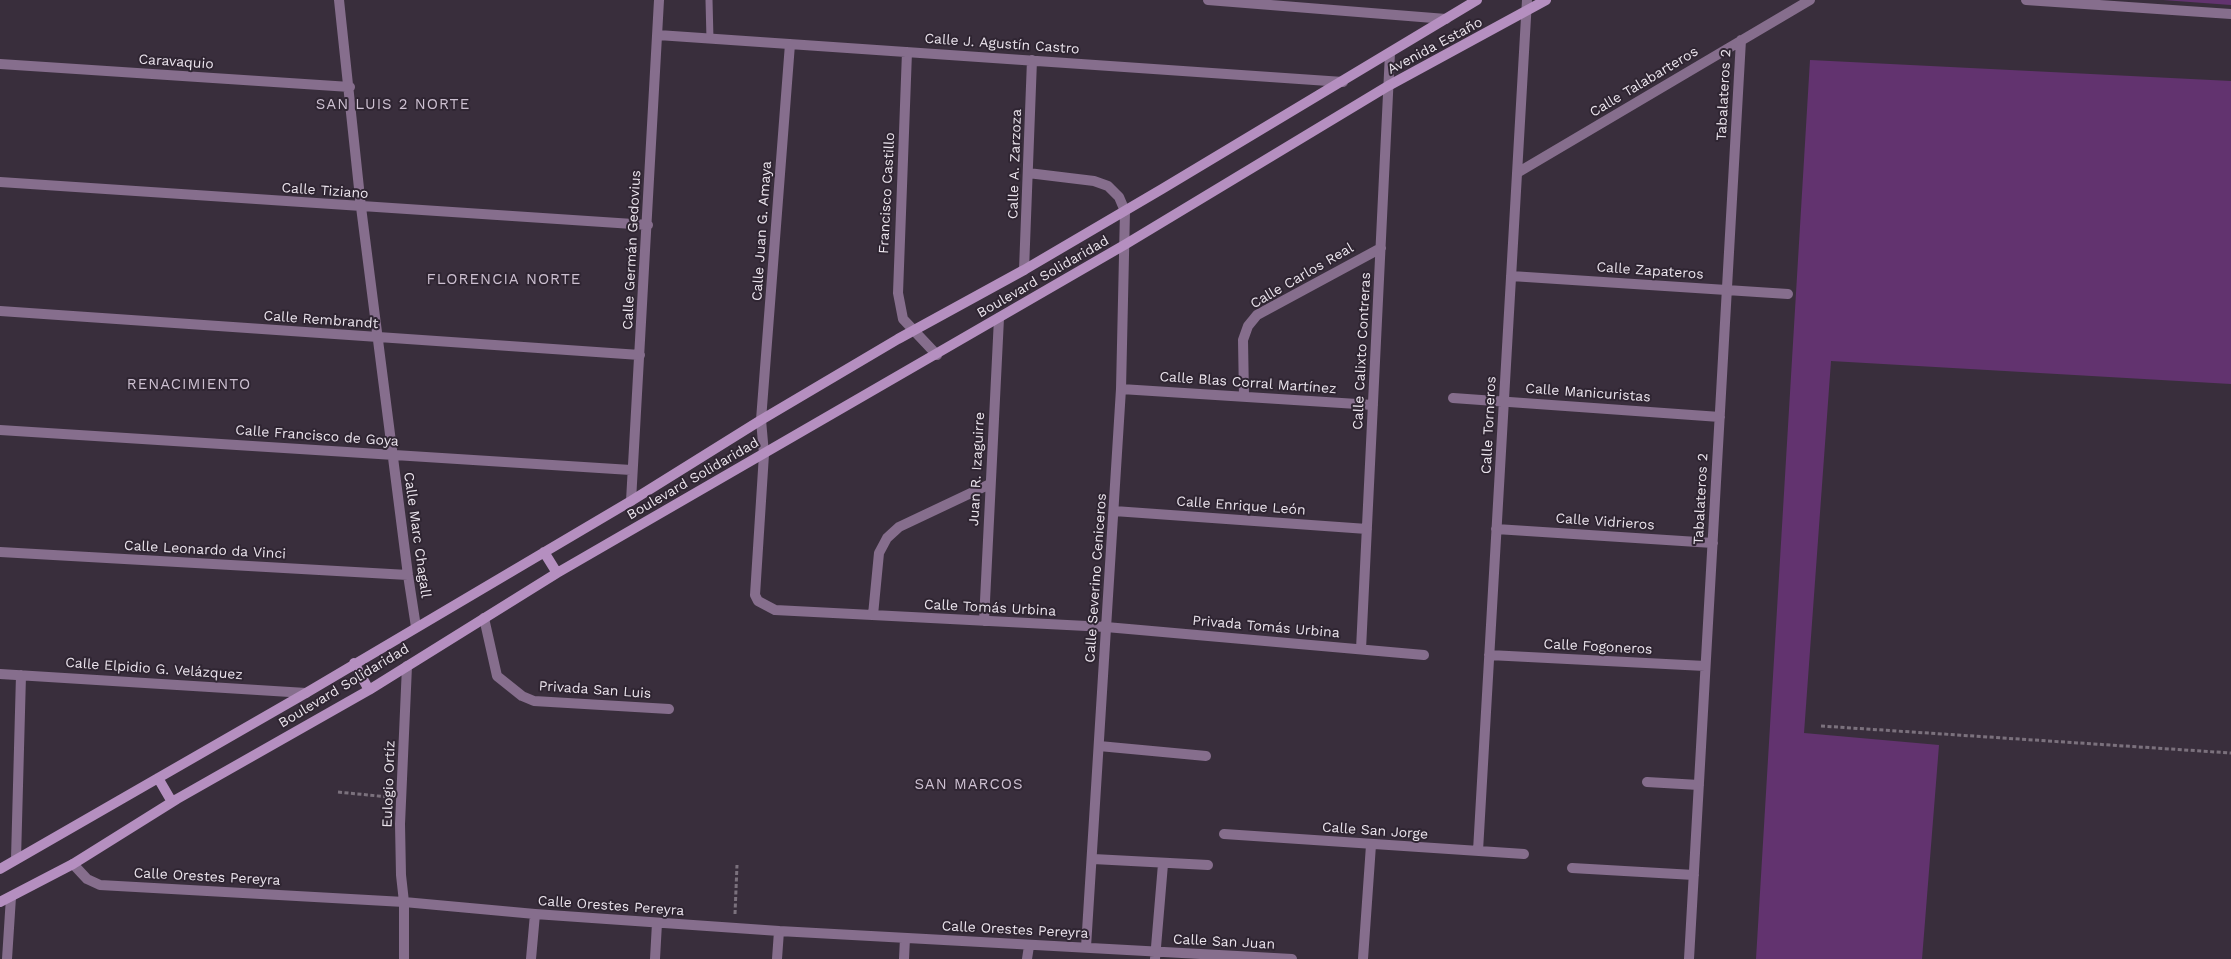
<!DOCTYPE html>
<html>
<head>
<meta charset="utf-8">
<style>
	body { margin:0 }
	canvas { display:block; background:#392e3c }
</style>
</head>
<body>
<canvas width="2231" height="959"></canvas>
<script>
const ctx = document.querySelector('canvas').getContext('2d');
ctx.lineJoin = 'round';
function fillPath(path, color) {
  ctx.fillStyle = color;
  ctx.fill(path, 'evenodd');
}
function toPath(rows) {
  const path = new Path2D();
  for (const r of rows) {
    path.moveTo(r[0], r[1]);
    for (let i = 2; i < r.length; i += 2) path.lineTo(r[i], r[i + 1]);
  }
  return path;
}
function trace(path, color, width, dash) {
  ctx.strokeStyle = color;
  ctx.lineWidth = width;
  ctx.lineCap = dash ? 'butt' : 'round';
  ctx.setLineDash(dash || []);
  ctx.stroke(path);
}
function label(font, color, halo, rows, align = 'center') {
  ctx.font = font + ' "Work Sans",sans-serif';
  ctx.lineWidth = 4;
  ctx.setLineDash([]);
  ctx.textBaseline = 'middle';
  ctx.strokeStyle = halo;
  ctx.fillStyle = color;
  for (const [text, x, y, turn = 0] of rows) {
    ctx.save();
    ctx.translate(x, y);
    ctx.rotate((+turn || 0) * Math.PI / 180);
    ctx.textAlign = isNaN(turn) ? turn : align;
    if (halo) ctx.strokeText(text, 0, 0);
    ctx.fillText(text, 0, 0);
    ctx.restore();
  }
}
fillPath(toPath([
	[2163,0,2231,0,2231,5],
	[1810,60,2231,81,2231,384,1831,361,1804,733,1939,745,1922,959,1756,959]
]), '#62336f');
trace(toPath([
	[1821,726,2231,753],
	[338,792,388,797],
	[735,914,737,865]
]), '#7b717d', 3, [4, 2.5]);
trace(toPath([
	[709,0,710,39]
]), '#866e8d', 7);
trace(toPath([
	[339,0,361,207,408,575,416,627],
	[1208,0,1446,19],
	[2026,0,2231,14],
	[658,35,1343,82],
	[790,44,761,420,764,454,755,595,758,601,775,610,1106,627,1424,655],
	[907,52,898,293,903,319,937,355],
	[0,64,350,87],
	[1028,173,1094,181,1108,186,1119,197,1125,211,1121,389,1086,947],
	[1517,173,1810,0],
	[0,182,648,225],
	[1024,270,1032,60],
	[1511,276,1788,294],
	[0,311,640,355],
	[1121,389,1373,405],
	[1244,396,1243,340,1248,326,1257,315,1381,248],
	[1453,398,1720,417],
	[0,430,631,470],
	[631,501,659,0],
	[1114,511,1367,529],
	[1496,529,1713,543],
	[0,552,408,575],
	[873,615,879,553,887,538,899,527,990,484],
	[484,618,497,676,522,696,534,701,669,709],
	[984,621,999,318],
	[1361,649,1390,53],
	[1489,655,1705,666],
	[0,674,306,693],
	[1099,746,1206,756],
	[1647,782,1699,785],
	[1224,834,1524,854],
	[1478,851,1527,0],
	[16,859,21,675],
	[1093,859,1208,865],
	[73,864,87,879,100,885,404,902,535,914,779,931,1292,959],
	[1572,868,1694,875],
	[7,959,11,897],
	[404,959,404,902,401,875,400,824,407,666],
	[531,959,535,914],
	[655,959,657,923],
	[777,959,779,931],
	[904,959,905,938],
	[1027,959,1029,946],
	[1155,959,1163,864],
	[1363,959,1371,845],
	[1689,959,1741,40]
]), '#866e8d', 10);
trace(toPath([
	[544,552,557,573],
	[354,663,369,690],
	[158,778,172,802],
	[0,869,306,693,631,501,761,420,898,339,1024,270,1162,189,1477,0],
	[0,902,73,864,177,799,369,690,557,573,1126,244,1388,86,1546,0]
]), '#b58fc0', 10);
label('14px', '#ebe4ed', '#2f2532', [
	["Calle J. Agustín Castro",1002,44,4],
	["Avenida Estaño",1435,46,-28],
	["Caravaquio",176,62,4],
	["Calle Talabarteros",1644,82,-31],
	["Tabalateros 2",1724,95,-87],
	["Calle A. Zarzoza",1015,164,-88],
	["Calle Tiziano",325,191,4],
	["Francisco Castillo",887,193,-87],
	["Calle Juan G. Amaya",762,231,-86],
	["Calle Germán Gedovius",632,250,-87],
	["Calle Zapateros",1650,271,4],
	["Calle Carlos Real",1302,276,-30],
	["Boulevard Solidaridad",1043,277,-30],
	["Calle Rembrandt",321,320,4],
	["Calle Calixto Contreras",1362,351,-87],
	["Calle Blas Corral Martínez",1248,383,4],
	["Calle Manicuristas",1588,393,4],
	["Calle Torneros",1489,425,-87],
	["Calle Francisco de Goya",317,436,4],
	["Juan R. Izaguirre",977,469,-87],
	["Boulevard Solidaridad",693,479,-30],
	["Tabalateros 2",1701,499,-87],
	["Calle Enrique León",1241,506,4],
	["Calle Vidrieros",1605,522,4],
	["Calle Marc Chagall",417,535,82],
	["Calle Leonardo da Vinci",205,550,3],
	["Calle Severino Ceniceros",1096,578,-86],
	["Calle Tomás Urbina",990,608,3],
	["Privada Tomás Urbina",1266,627,5],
	["Calle Fogoneros",1598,647,3],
	["Calle Elpidio G. Velázquez",154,669,4],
	["Boulevard Solidaridad",344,686,-31],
	["Privada San Luis",595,690,4],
	["Eulogio Ortíz",389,784,-88],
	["Calle San Jorge",1375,831,4],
	["Calle Orestes Pereyra",207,877,3],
	["Calle Orestes Pereyra",611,906,4],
	["Calle Orestes Pereyra",1015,930,3],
	["Calle San Juan",1224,942,3]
]);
ctx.letterSpacing = '1px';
label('15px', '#cdc0d1', '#2f2532', [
	["SAN LUIS 2 NORTE",393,105],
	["FLORENCIA NORTE",504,280],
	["RENACIMIENTO",189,385],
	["SAN MARCOS",969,785]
]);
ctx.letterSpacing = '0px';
</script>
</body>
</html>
